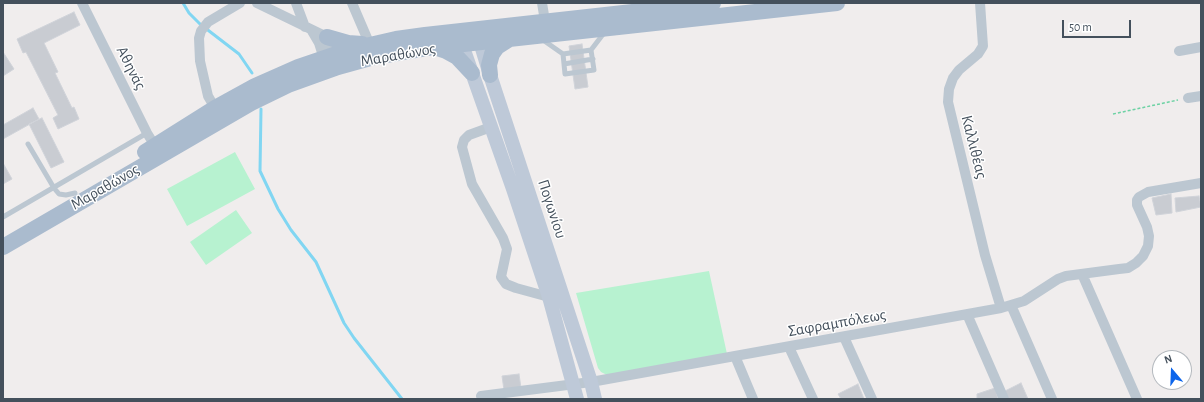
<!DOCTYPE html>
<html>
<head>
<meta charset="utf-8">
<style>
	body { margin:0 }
	#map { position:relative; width:1204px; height:402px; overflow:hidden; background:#f0eded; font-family:"Alegreya Sans",sans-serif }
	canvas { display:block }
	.frame { position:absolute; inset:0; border:4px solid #44505c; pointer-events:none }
	.north { position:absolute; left:1152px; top:350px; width:40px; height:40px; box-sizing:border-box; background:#fff; border:1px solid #b4b9be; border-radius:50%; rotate:341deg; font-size:11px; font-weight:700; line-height:16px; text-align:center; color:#44505c }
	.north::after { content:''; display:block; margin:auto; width:14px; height:18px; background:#0c65eb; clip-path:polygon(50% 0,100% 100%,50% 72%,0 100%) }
	.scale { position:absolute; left:1062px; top:20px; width:69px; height:18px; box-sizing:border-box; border:2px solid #44505c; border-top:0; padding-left:5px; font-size:12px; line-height:14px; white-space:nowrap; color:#44505c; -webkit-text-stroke:3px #fff; paint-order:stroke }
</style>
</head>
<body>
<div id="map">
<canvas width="1204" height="402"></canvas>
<div class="frame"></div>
<div class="north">N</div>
<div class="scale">50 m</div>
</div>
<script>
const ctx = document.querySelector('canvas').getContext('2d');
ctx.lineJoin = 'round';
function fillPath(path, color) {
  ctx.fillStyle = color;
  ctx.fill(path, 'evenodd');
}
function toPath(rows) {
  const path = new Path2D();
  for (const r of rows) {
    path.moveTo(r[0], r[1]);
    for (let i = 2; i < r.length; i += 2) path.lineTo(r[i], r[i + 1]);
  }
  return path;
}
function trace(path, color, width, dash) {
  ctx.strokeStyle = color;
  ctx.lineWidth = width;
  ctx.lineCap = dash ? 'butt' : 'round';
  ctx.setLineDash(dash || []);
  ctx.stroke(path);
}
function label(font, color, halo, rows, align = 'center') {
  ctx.font = font + ' "Alegreya Sans",sans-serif';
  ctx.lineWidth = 3;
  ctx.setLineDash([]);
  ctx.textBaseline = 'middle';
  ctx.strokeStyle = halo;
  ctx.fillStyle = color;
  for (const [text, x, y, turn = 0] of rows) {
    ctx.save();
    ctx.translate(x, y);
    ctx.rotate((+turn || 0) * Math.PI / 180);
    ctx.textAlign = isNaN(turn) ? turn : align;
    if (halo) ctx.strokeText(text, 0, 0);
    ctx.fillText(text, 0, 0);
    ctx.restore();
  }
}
fillPath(toPath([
	[235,152,255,189,187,226,167,189],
	[236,210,252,233,206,265,190,242],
	[709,271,727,354,607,375,601,372,598,368,576,293]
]), '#b7f2d0');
trace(toPath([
	[183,3,189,13,200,24,239,54,252,73],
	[261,109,260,171,278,209,291,230,316,262,344,323,354,338,402,399]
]), '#81d6f2', 3);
const building = toPath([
	[74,12,80,25,44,43,58,72,55,73,72,108,74,107,79,119,58,129,53,118,58,115,26,52,23,53,17,39,74,12],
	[582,44,588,87,575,89,569,46,582,44],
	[3,52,14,69,3,76,3,52],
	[33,108,39,119,3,139,3,125,33,108],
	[42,118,64,162,51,168,29,124,42,118],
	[3,163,12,179,3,184,3,163],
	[1171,194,1172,213,1156,215,1152,198,1171,194],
	[1199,196,1201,207,1176,212,1175,198,1199,196],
	[519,374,521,388,504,390,502,376,519,374],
	[1021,383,1028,399,1008,399,1005,391,1021,383],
	[858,384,864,399,841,399,838,394,858,384],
	[995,388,998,399,977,399,977,394,995,388]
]);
fillPath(building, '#c9ccd2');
trace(building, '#d0d3d9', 1);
trace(toPath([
	[1113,114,1178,100]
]), '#6dd2a4', 1.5, [3, 2]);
trace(toPath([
	[543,40,563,54,591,50],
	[563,54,565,74,594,70,591,50,604,33],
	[564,64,593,59],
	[28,144,54,188,59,194,66,195,75,193],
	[3,217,147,133]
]), '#bcc7d1', 5);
trace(toPath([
	[82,3,147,133,155,146],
	[257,3,327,37,335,59],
	[296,3,305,27],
	[352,3,370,45],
	[542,3,545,21],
	[980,3,983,46,978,54,959,70,953,78,949,89,948,102,985,255,1001,308],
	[312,31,319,43,325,62],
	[1179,51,1201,47],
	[1188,98,1201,96],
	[215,108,208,96,200,61,199,38,201,31,208,22,240,3],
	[491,127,469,135,464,140,462,147,472,184,503,238,507,249,501,277,506,284,516,288,549,297],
	[1082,274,1137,399],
	[1011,305,1052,399],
	[967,314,1004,399],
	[844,337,872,399],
	[789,347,813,399],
	[735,356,753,399],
	[481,396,591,382,1001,308,1024,301,1058,279,1066,276,1119,269,1128,268,1136,263,1143,256,1148,246,1149,236,1147,227,1137,205,1137,200,1139,197,1148,192,1201,183]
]), '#bcc7d1', 10);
trace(toPath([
	[477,32,490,75,591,382,595,399],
	[460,34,465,53,513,189,549,297,577,399]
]), '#bec9d8', 14);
trace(toPath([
	[327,37,348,43,362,44],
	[437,48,446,51,457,57,472,73],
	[490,75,489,65,492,54,497,47,508,40],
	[145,152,215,108,255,86,298,67,348,50,396,39,425,35,713,3],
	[3,247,251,103,288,85,338,67,374,57,427,48,837,3]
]), '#aabbce', 16);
label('16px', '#44505c', '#fff', [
	["Μαραθώνος",398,55,-10],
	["Αθηνάς",131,68,63],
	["Καλλιθέας",974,147,76],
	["Μαραθώνος",105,187,-30],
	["Πογωνίου",552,209,72],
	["Σαφραμπόλεως",837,323,-10]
]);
</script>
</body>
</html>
